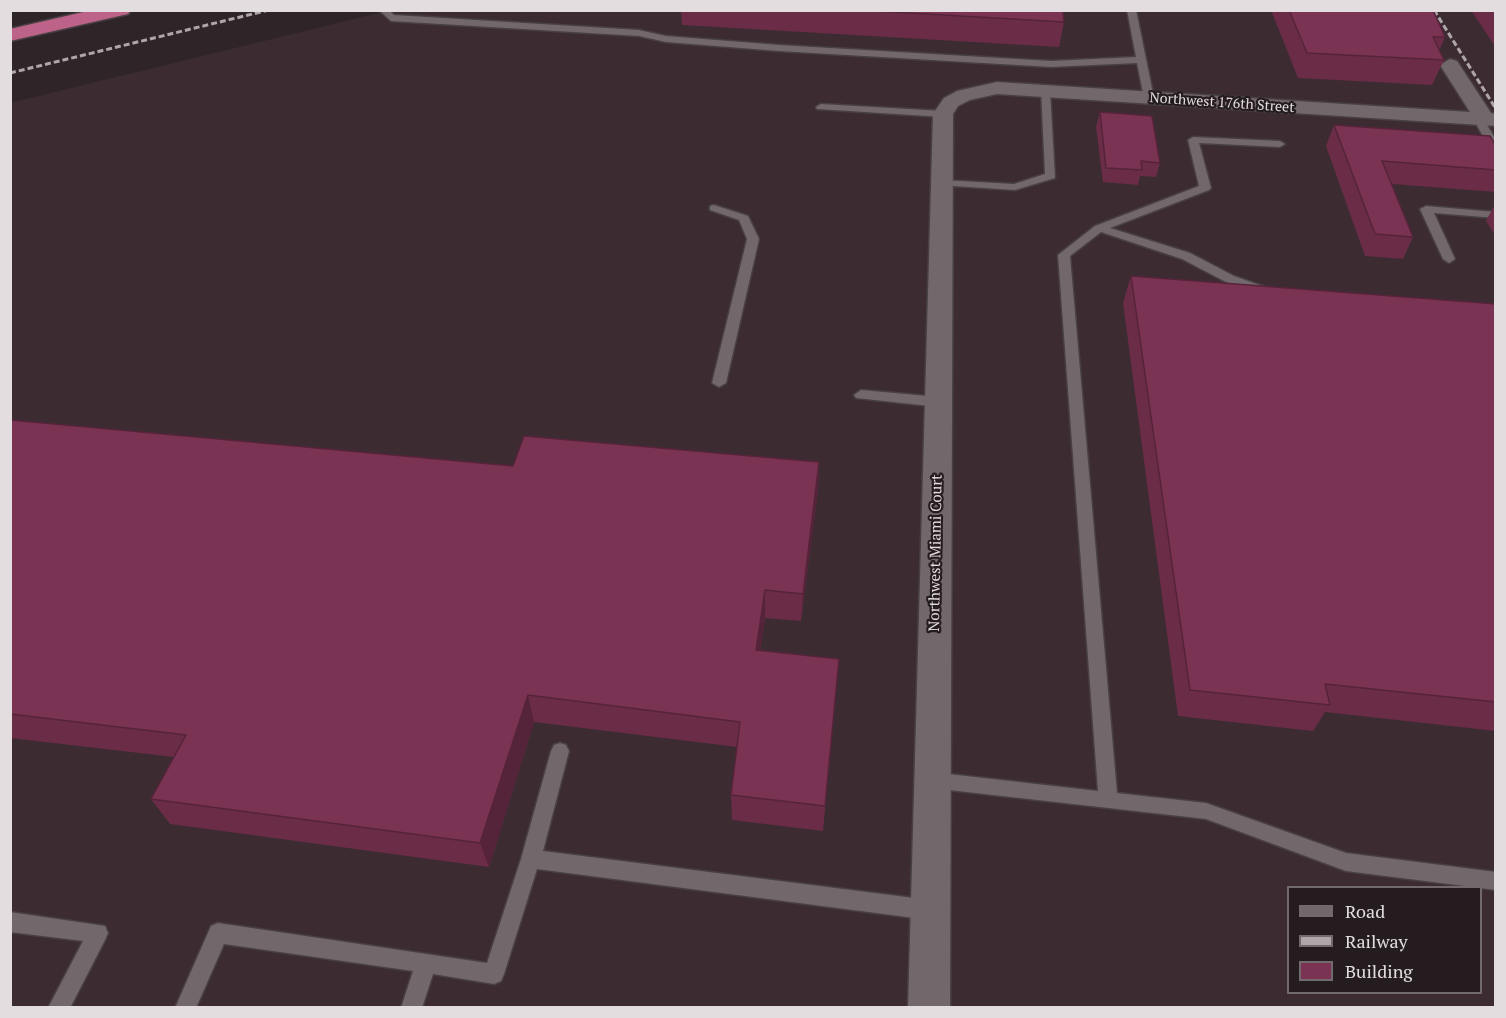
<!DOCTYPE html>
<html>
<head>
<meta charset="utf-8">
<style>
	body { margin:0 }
	#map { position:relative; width:1506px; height:1018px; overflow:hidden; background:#2f2529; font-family:"PT Serif",serif }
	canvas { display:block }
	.frame { position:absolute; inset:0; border:12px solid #e4dddf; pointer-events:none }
	.legend { position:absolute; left:1287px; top:886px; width:195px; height:108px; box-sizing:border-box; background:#251c1f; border:2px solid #71696c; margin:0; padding:8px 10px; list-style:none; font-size:18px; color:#e4dddf }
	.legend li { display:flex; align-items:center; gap:12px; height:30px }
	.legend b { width:30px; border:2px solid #71696c }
</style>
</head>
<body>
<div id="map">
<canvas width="1506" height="1018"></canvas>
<div class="frame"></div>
<ul class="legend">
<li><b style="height:8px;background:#72676b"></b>Road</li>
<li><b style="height:8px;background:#aea6a9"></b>Railway</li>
<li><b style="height:16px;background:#7b3353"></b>Building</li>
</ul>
</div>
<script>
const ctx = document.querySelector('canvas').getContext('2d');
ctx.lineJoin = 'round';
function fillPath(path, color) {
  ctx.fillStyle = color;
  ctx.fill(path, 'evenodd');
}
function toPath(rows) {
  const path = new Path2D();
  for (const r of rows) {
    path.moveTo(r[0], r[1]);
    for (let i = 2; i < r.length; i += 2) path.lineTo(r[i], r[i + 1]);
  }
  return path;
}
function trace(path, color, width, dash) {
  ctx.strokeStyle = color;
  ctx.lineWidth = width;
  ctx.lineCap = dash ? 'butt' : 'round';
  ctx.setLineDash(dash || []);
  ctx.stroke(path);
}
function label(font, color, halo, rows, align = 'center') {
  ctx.font = font + ' "PT Serif",serif';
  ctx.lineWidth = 4.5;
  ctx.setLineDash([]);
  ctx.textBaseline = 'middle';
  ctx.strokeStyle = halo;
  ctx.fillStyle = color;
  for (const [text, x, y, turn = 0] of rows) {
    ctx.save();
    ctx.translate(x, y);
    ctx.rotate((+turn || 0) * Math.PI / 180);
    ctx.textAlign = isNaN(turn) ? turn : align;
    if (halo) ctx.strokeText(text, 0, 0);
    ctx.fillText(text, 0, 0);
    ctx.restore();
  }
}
fillPath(toPath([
	[387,11,1495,11,1495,1007,11,1007,10,103],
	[1288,888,1480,888,1480,992,1288,992]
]), '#3c2c32');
const lane = toPath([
	[379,10,389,10,394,15,639,30,666,36,779,45,1051,61,1136,57,1127,10,1136,10,1154,98,1149,101,1144,98,1137,63,1051,67,779,51,666,42,639,36,391,21,379,10],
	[1041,89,1050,91,1055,178,1015,190,938,185,938,181,942,180,1014,184,1045,174,1041,89],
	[821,104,943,111,948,114,943,117,817,109,816,107,821,104],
	[1475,118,1484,120,1496,140,1496,154,1491,151,1474,120,1475,118],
	[1193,137,1280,141,1285,144,1280,147,1199,143,1211,188,1209,190,1110,228,1190,253,1234,276,1268,288,1268,294,1260,294,1226,282,1182,259,1101,232,1070,256,1117,793,1206,803,1346,853,1496,872,1496,890,1346,871,1206,819,931,788,925,786,922,780,925,774,931,772,1098,791,1058,255,1095,226,1199,186,1188,140,1193,137],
	[714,205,748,216,759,239,726,383,719,387,712,383,747,239,739,220,710,210,710,206,714,205],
	[1426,206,1496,212,1496,218,1434,213,1455,259,1449,263,1443,259,1420,209,1426,206],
	[861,390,939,397,946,402,939,407,856,398,854,395,861,390],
	[560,743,566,745,569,751,543,851,930,900,937,903,940,910,937,917,930,920,537,869,504,974,501,981,494,984,433,974,422,1008,401,1008,413,971,224,944,196,1008,175,1008,211,926,218,923,487,963,521,859,551,751,554,745,560,743],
	[10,912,105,926,108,933,105,940,70,1008,48,1008,83,941,10,932,10,912]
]);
const street = toPath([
	[1450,59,1457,61,1491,113,1496,114,1496,126,997,94,970,100,958,106,953,114,950,1008,908,1008,933,114,944,98,957,91,997,82,1470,112,1440,65,1450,59]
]);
const highway = toPath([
	[92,10,131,10,128,14,10,41,10,29,92,10]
]);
trace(lane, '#484042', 3);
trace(street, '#484042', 3);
trace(highway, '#484042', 3);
fillPath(lane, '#72676b');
fillPath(street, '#72676b');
fillPath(highway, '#bd6288');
trace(toPath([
	[1434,10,1496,109],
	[10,73,269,10]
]), '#aea6a9', 3, [6, 3]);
fillPath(toPath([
	[681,10,1063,10,1064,22,1059,47,682,25],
	[1271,10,1433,10,1445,37,1439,51,1444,60,1432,85,1298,78],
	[1471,10,1496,10,1496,48],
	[1100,112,1160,163,1156,177,1140,176,1138,185,1103,182,1096,127],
	[1334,125,1496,146,1496,192,1392,184,1413,237,1403,259,1365,256,1326,146],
	[1494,206,1496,206,1496,237,1486,221],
	[1131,276,1496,304,1496,731,1325,712,1313,731,1178,716,1123,303],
	[10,420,513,466,819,462,818,490,801,621,765,618,760,651,839,659,823,831,732,820,731,795,737,747,534,722,489,867,170,824,151,799,174,757,10,738]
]), '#6a2c47');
fillPath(toPath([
	[819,462,818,490,801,621,803,594],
	[765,590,765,618,756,677,756,650],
	[528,695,534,722,489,867,480,843]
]), '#56243a');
const building = toPath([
	[858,10,1063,10,1064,22,858,10],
	[1289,10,1433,10,1445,37,1433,37,1444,60,1307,53,1289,10],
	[1100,112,1152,116,1160,163,1141,161,1142,170,1106,168,1100,112],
	[1334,125,1490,136,1496,146,1496,170,1382,161,1413,237,1375,234,1334,125],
	[1131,276,1496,304,1496,702,1325,684,1330,705,1190,690,1131,276],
	[10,420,513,466,524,436,819,462,803,594,765,590,756,650,839,659,825,806,731,795,740,722,528,695,480,843,151,799,186,735,10,714,10,420]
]);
fillPath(building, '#7b3353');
trace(building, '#56243a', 1.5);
label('14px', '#e4dddf', '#251c1f', [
	["Northwest 176th Street",1222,103,4]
]);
label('15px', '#e4dddf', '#251c1f', [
	["Northwest Miami Court",936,553,-89]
]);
</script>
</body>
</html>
